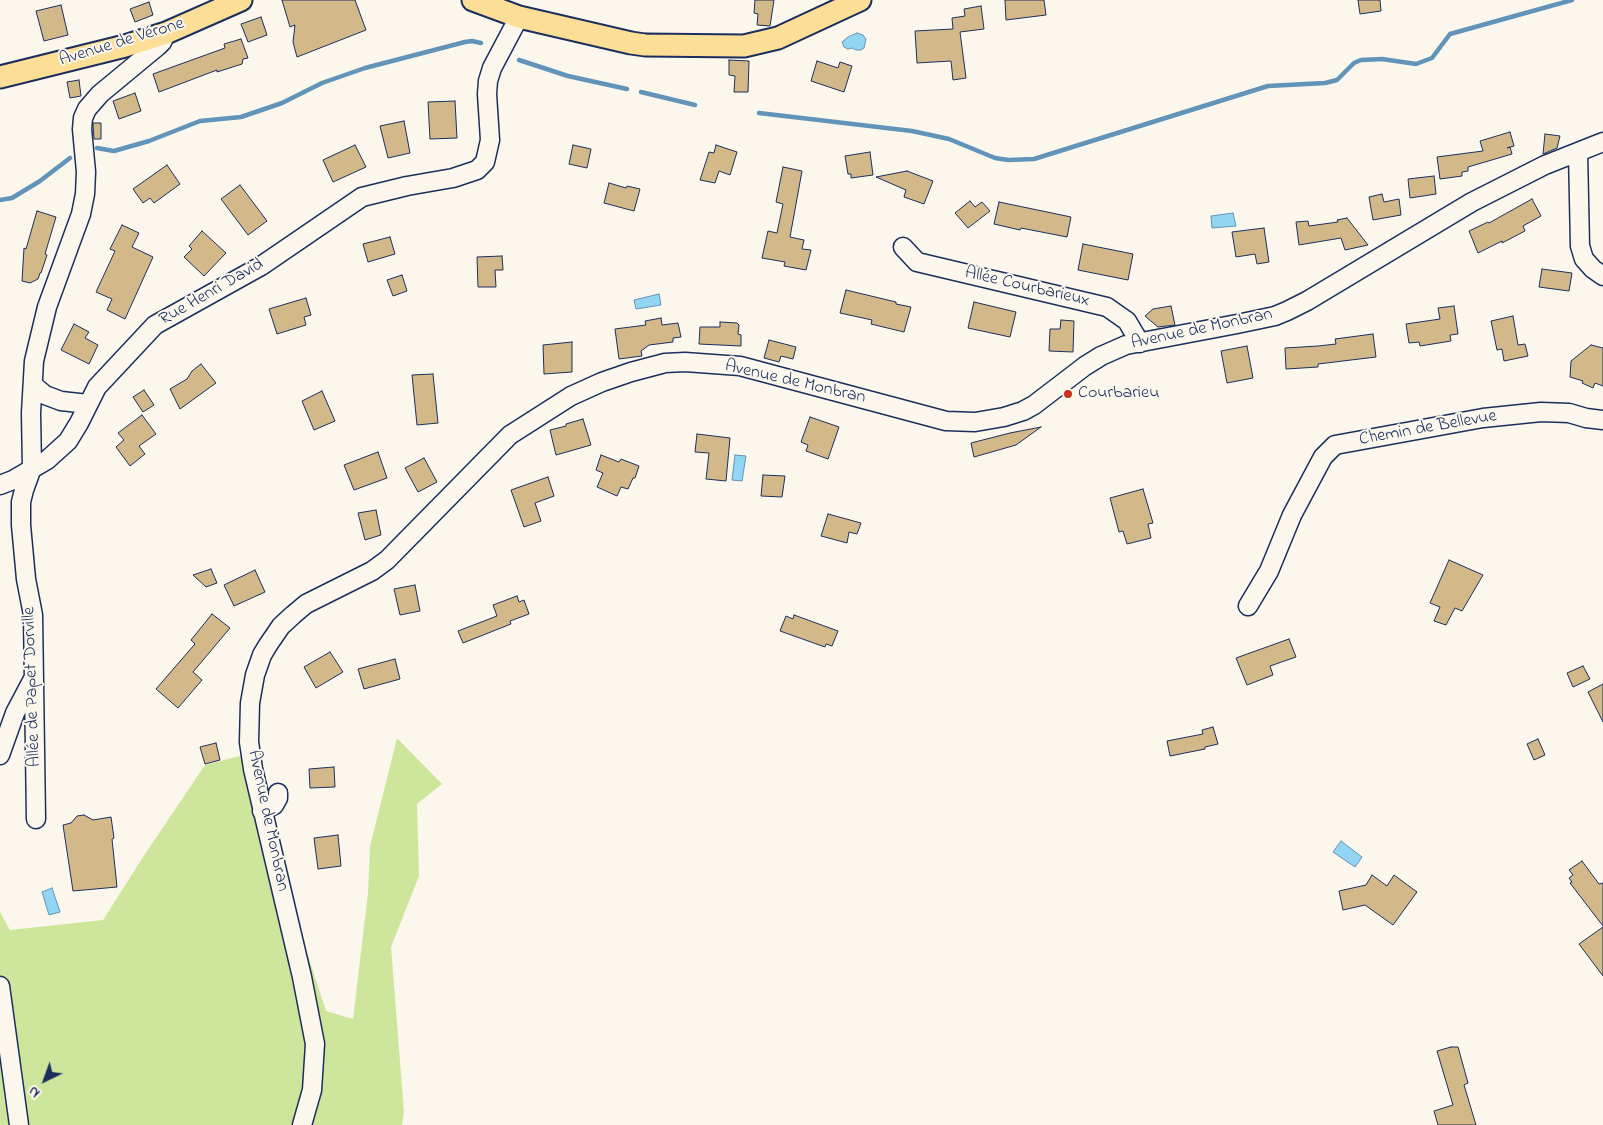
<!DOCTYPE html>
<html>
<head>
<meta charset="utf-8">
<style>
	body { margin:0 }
	#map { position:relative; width:1603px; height:1125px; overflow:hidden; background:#fbf7ec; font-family:"Indie Flower",sans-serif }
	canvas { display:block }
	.north { position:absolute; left:20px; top:1055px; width:50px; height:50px; -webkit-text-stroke:4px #fbf7ec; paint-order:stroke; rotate:222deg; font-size:14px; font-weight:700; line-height:20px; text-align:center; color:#1b2f5e }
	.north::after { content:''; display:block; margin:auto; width:18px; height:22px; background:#1b2f5e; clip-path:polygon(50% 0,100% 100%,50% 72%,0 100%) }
</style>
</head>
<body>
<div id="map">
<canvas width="1603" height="1125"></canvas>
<div class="north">N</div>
</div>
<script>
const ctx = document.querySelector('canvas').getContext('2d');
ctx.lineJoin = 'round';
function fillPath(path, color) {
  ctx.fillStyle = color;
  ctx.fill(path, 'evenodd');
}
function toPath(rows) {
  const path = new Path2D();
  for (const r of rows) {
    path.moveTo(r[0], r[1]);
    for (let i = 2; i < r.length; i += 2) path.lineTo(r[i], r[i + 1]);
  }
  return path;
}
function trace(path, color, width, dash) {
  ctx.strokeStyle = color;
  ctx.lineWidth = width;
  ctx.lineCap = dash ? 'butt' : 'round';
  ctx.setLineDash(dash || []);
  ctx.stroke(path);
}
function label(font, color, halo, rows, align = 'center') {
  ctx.font = font + ' "Indie Flower",sans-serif';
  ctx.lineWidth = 4;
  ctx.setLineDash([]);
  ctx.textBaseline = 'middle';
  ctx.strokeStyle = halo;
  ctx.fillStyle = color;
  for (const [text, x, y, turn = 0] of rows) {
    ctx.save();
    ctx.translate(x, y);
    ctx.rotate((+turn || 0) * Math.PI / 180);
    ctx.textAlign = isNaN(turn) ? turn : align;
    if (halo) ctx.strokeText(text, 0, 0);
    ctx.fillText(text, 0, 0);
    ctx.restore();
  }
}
fillPath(toPath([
	[397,738,442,784,417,804,419,876,391,947,404,1112,402,1125,0,1125,0,912,10,930,103,920,143,857,205,765,243,755,326,1011,353,1019,368,893,370,846]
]), '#cee69c');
const water = toPath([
	[857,33,863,35,866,39,864,48,861,50,856,50,852,48,848,49,844,47,842,42,848,37,857,33],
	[1233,213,1236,226,1212,228,1211,216,1233,213],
	[659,294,661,305,636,309,634,300,659,294],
	[735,455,746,456,742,481,732,480,735,455],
	[1341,841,1362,857,1355,867,1333,852,1341,841],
	[52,888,60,912,49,915,42,892,52,888]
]);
fillPath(water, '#92d6f4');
trace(water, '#6293b8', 1);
trace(toPath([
	[519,60,568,76,627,89],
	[641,92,695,105],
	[759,113,912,131,949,139,995,158,1008,160,1034,159,1268,86,1325,83,1337,80,1354,63,1361,60,1382,59,1416,64,1432,58,1450,34,1572,0],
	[97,148,114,151,149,141,200,121,241,117,282,103,322,83,365,68,465,42,472,41,481,43],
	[0,200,12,198,40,181,70,158]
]), '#6293b8', 4.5);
const building = toPath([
	[282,0,355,0,366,30,297,57,293,42,295,25,290,27,282,0],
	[755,0,774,0,770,26,757,25,758,14,754,13,755,0],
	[1005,0,1044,0,1046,15,1006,20,1005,0],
	[1358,0,1380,0,1381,11,1360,14,1358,0],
	[149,2,153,15,135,22,130,9,149,2],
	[61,5,68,35,44,41,36,11,61,5],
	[981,6,984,29,960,32,966,78,953,80,951,61,917,63,915,31,953,29,952,18,965,16,964,9,981,6],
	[261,17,267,35,248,42,241,24,261,17],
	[241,39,248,58,243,59,242,64,217,72,217,70,159,92,153,74,225,48,224,44,241,39],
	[729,60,749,61,748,92,734,92,735,76,729,75,729,60],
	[817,61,838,68,840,62,852,66,844,92,811,81,817,61],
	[79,80,81,96,70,98,67,82,79,80],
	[135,93,141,111,119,119,113,101,135,93],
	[455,101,457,138,430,139,428,102,455,101],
	[404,121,410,153,388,158,380,126,404,121],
	[93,123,101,123,101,139,94,139,93,123],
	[1510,132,1514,146,1507,148,1510,147,1512,154,1468,167,1468,171,1462,172,1462,176,1440,179,1437,157,1483,151,1480,141,1510,132],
	[1545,134,1560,136,1557,148,1543,154,1545,134],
	[355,145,366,167,333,182,323,160,355,145],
	[573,145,591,149,587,168,569,164,573,145],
	[716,145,737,152,730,175,719,171,715,183,700,180,709,152,714,153,716,145],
	[870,152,873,175,851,178,851,174,848,174,845,156,870,152],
	[167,165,180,184,154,203,150,198,143,203,133,189,167,165],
	[783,167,802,171,790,237,804,240,802,249,811,250,806,270,784,266,785,262,762,258,768,231,777,233,783,204,776,202,783,167],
	[907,171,933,181,924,204,904,197,906,190,876,177,907,171],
	[1434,176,1436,194,1410,198,1408,179,1434,176],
	[609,183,626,188,627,186,640,189,634,211,604,203,609,183],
	[240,185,267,221,248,235,221,199,240,185],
	[1382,194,1384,202,1399,199,1401,215,1373,220,1369,197,1382,194],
	[1532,199,1541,216,1523,226,1525,231,1502,243,1502,241,1478,253,1469,231,1488,222,1489,223,1532,199],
	[970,201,975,207,982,202,990,211,968,228,955,213,970,201],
	[999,202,1071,217,1067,237,1021,228,1020,230,994,224,999,202],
	[37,211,56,217,45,254,47,255,41,273,40,273,38,279,30,283,22,281,24,248,26,249,37,211],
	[1347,218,1368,245,1345,250,1341,238,1299,245,1296,222,1308,221,1309,226,1338,222,1337,220,1347,218],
	[122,225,139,233,132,247,153,257,125,319,107,310,112,299,96,292,115,251,110,249,122,225],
	[1264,228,1269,262,1257,264,1255,254,1236,257,1232,232,1264,228],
	[202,231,226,253,204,276,184,257,192,249,189,246,202,231],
	[390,237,395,254,368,262,363,244,390,237],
	[1083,244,1133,254,1128,280,1078,270,1083,244],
	[502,256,503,270,495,270,496,287,478,287,477,257,502,256],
	[1542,269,1572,273,1569,291,1539,287,1542,269],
	[402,275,407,291,393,296,387,280,402,275],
	[846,290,896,302,896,304,911,307,904,332,871,324,872,320,840,313,846,290],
	[306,298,311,315,304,317,306,325,277,334,269,309,306,298],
	[974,302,1016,312,1010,337,968,328,974,302],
	[1171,306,1175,325,1158,327,1145,316,1153,309,1171,306],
	[1454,306,1458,334,1450,335,1451,341,1420,346,1419,342,1409,343,1406,324,1440,319,1438,308,1454,306],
	[1513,316,1518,345,1525,344,1528,356,1504,361,1502,349,1497,350,1491,321,1513,316],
	[661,318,662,325,678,323,681,337,673,338,673,342,649,345,641,351,642,356,619,359,615,329,646,325,645,321,661,318],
	[1061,320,1074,321,1073,352,1049,351,1050,329,1060,329,1061,320],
	[720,322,737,323,739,325,738,334,741,335,741,346,699,344,700,327,720,327,720,322],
	[74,324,89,332,85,338,98,345,89,364,61,350,74,324],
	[1373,334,1376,357,1318,364,1318,367,1286,369,1285,348,1318,346,1336,344,1335,339,1373,334],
	[769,340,796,347,793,359,781,356,779,362,764,358,769,340],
	[572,342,572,372,544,374,543,345,572,342],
	[1591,345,1603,348,1603,386,1595,383,1593,388,1582,383,1583,381,1570,377,1571,361,1591,345],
	[1247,346,1253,378,1227,383,1221,351,1247,346],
	[201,364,216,383,180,409,170,389,187,379,192,371,201,364],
	[433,374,438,423,417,425,412,375,433,374],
	[144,390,154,405,143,412,133,397,144,390],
	[322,391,335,421,314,430,302,401,322,391],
	[142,415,156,434,139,446,145,454,130,466,116,447,124,440,118,433,142,415],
	[810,417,839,427,828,459,806,451,808,445,801,442,810,417],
	[583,419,591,445,556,455,550,430,566,426,566,424,583,419],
	[1041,427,1016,445,974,457,971,443,1010,433,1041,427],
	[697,434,730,438,726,481,706,479,709,453,695,452,697,434],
	[378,452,387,478,354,490,344,465,378,452],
	[601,455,619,462,621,459,639,466,635,478,633,478,628,489,621,487,617,496,597,487,603,473,596,470,601,455],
	[424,458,437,482,418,492,405,468,424,458],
	[763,475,785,476,782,497,761,496,763,475],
	[548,477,554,496,535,503,541,521,524,527,511,490,548,477],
	[1143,489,1153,523,1148,524,1151,538,1127,544,1123,531,1119,532,1110,498,1143,489],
	[376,510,381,535,365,540,358,513,376,510],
	[828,514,861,523,857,534,849,532,847,543,821,536,828,514],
	[1449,560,1483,575,1462,611,1455,608,1446,625,1434,621,1440,607,1430,603,1449,560],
	[211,569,217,583,206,587,193,575,211,569],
	[255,570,265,592,234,606,224,585,255,570],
	[415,585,420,611,400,615,394,589,415,585],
	[517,596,519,602,524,600,529,614,510,621,511,624,463,643,458,631,497,616,493,605,517,596],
	[212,614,230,628,193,672,202,680,178,708,156,689,195,644,191,640,212,614],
	[794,615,838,631,832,646,826,644,825,647,780,631,786,616,793,619,794,615],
	[1289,639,1296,657,1270,666,1273,675,1247,685,1236,658,1289,639],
	[330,652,343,672,316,688,304,667,330,652],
	[395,659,400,679,364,689,358,669,395,659],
	[1583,666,1590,679,1573,687,1567,673,1583,666],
	[1603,684,1603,722,1588,692,1603,684],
	[1213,727,1218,744,1205,747,1205,749,1170,756,1167,741,1203,734,1202,730,1213,727],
	[1538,739,1545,755,1534,760,1527,744,1538,739],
	[216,743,220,760,205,764,200,747,216,743],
	[334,767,335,787,310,788,309,769,334,767],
	[84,815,93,820,111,817,114,838,112,839,117,887,73,891,63,825,71,823,77,816,84,815],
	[338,835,341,866,318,869,314,838,338,835],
	[1582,861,1599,884,1603,883,1603,926,1570,883,1572,882,1569,878,1573,875,1569,870,1582,861],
	[1372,875,1387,886,1394,875,1417,892,1393,925,1365,905,1343,910,1339,891,1366,885,1372,875],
	[1603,927,1603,976,1579,944,1603,927],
	[1451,1047,1458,1047,1468,1083,1464,1085,1476,1125,1438,1125,1434,1111,1453,1105,1437,1051,1451,1047]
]);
fillPath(building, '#d3b989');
trace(building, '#1b2f5e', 1);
const minor = toPath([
	[1578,152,1580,246,1584,259,1593,269,1603,276],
	[903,247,917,262,1107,307,1127,321,1140,343],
	[33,385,45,395,61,401,88,404],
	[0,485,13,480,47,460,68,441,79,423,97,387,155,325,261,266,362,197,407,186,453,178,477,170,485,162,490,140,487,94,488,81,492,68,519,17],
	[1248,606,1269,571,1292,515,1323,457,1335,445,1483,418,1541,412,1569,413,1586,418,1603,420],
	[0,755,15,713,33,679],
	[262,811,274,805,278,798,278,793],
	[36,819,33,615,26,579,21,525,21,502,24,490,32,468,31,413,34,361,47,307,81,214,85,194,86,172,82,129,83,118,87,109,100,94,158,46,162,42,166,33],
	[0,986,19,1125],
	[302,1125,312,1090,315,1044,302,977,253,769,249,742,250,703,255,675,262,655,268,645,281,626,293,615,306,604,372,571,387,560,510,435,571,396,602,382,631,372,665,363,685,362,740,366,946,421,975,422,1004,417,1023,411,1034,405,1085,366,1101,356,1126,345,1237,324,1275,316,1287,311,1307,301,1472,202,1545,165,1603,142]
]);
const major = toPath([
	[473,0,519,17,631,43,645,45,744,46,778,38,860,0],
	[0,77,125,46,166,33,241,0]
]);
trace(minor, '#1b2f5e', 21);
trace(major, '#1b2f5e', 25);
trace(minor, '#fbf7ec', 18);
trace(major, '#fdde96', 21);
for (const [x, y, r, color] of [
	[1068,394,5,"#c8321e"]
]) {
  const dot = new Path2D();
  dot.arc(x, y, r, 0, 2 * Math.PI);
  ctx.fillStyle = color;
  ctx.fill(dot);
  trace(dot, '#fbf7ec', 2);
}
label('18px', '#1b2f5e', '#fbf7ec', [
	["Avenue de Vérone",122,43,-17],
	["Allée Courbarieux",1027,288,13],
	["Rue Henri David",212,293,-30],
	["Avenue de Monbran",1202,330,-12],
	["Avenue de Monbran",795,383,13],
	["Chemin de Bellevue",1428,429,-10],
	["Allée de Papet Dorville",33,687,-92],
	["Avenue de Monbran",267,821,78]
]);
label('18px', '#1b2f5e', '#fbf7ec', [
	["Courbarieu",1078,394]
], 'left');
</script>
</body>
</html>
